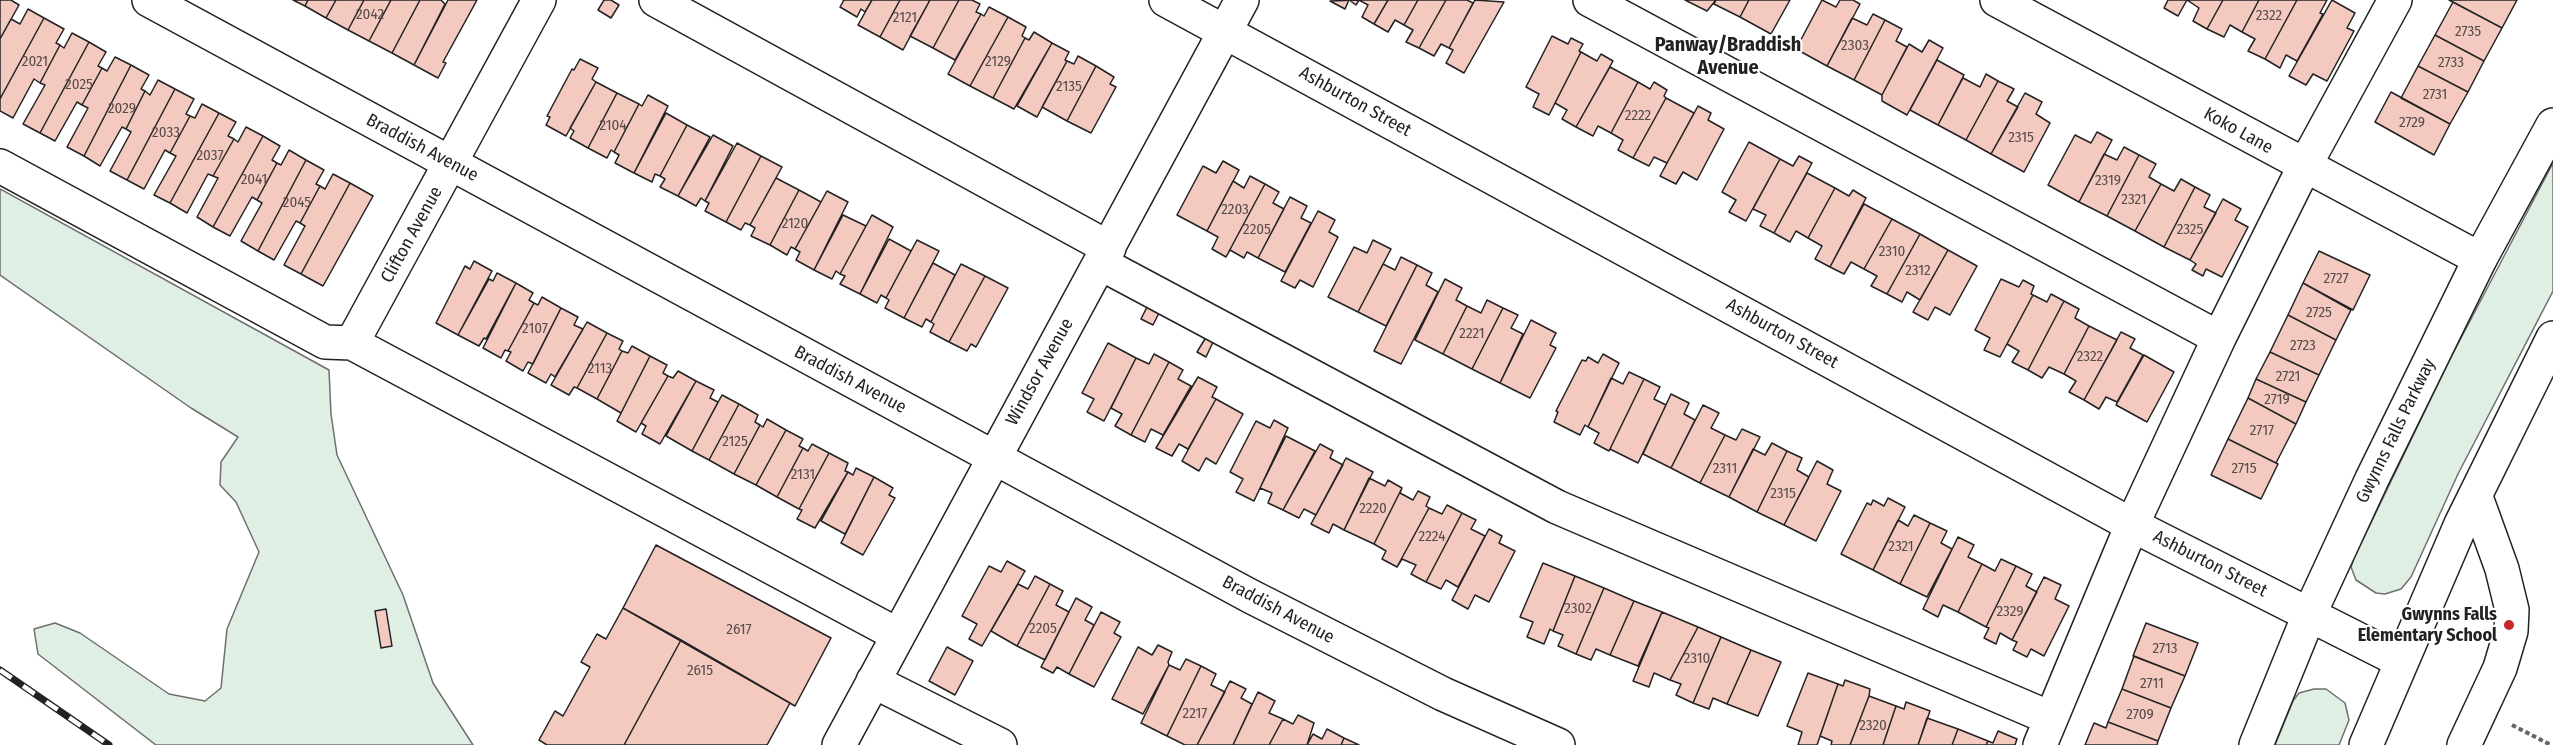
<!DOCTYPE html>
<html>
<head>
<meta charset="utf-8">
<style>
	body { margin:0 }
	canvas { display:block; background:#fff }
</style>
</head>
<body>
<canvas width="2553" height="745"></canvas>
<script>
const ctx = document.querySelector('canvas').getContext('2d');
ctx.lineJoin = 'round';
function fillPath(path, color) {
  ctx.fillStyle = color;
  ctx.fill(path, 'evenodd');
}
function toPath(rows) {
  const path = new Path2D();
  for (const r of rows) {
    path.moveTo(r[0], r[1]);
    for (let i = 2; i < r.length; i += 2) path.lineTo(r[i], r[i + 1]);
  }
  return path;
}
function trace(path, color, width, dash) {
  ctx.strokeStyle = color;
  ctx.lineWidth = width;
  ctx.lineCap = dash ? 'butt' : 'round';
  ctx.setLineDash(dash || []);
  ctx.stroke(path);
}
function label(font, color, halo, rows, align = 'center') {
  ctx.font = font + ' "Fira Sans Condensed",sans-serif';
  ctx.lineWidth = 4.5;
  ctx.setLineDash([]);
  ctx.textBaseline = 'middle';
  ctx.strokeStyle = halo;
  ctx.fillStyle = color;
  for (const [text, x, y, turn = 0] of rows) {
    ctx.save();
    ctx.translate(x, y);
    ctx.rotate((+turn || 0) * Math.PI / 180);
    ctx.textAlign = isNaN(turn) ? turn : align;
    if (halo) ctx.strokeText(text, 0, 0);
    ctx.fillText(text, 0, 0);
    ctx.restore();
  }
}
const green = toPath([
	[2553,163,2553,291,2458,474,2411,577,2401,589,2385,594,2376,593,2356,580,2351,567,2354,558,2450,359,2553,163],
	[0,189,329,370,331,414,337,455,403,595,433,683,473,745,156,745,38,654,34,629,55,623,80,633,169,694,205,701,221,688,227,629,259,552,236,502,220,485,221,462,238,437,191,408,0,275,0,189],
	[2314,689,2326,689,2345,703,2349,720,2339,745,2275,745,2293,701,2299,693,2314,689]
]);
fillPath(green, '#e0efe3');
trace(green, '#6f6f6f', 1.5);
const building = toPath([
	[0,0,11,0,19,5,0,39,0,0],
	[293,0,308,0,305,6,293,0],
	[308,0,336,0,326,18,305,6,308,0],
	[336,0,364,0,348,30,326,18,336,0],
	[364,0,391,0,369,41,348,30,364,0],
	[391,0,420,0,392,53,369,41,391,0],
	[420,0,441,0,445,4,414,65,392,53,420,0],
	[448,0,477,0,443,62,446,63,438,78,414,65,448,0],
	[604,0,611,0,619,5,611,18,598,10,604,0],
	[844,0,843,0,872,0,865,12,861,9,857,17,840,7,844,0],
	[872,0,900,0,880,37,858,25,872,0],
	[900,0,930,0,903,50,880,37,900,0],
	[930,0,959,0,933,48,910,36,930,0],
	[959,0,972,0,980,4,976,12,981,14,955,60,933,48,959,0],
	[1349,0,1345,9,1330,1,1359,0,1356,5,1349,0],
	[1359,0,1388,0,1374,24,1362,17,1368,5,1359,0],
	[1388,0,1418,0,1404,25,1395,20,1388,32,1374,24,1388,0],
	[1418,0,1446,0,1419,48,1406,42,1413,30,1404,25,1418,0],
	[1446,0,1467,0,1473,3,1449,48,1441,44,1434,56,1419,48,1446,0],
	[1475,0,1504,2,1464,73,1446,63,1453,50,1449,48,1475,0],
	[1685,0,1716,0,1707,11,1685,0],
	[1716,0,1749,0,1740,17,1714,4,1716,0],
	[1749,0,1790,0,1771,34,1740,17,1749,0],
	[1822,0,1836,7,1840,0,1853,0,1860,4,1827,66,1796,49,1822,0],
	[2168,0,2187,0,2178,16,2164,8,2168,0],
	[2187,0,2223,0,2207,29,2193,21,2199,8,2187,0],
	[2223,0,2259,0,2242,32,2230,25,2224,37,2207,29,2223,0],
	[2259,0,2297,0,2265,59,2248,51,2255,39,2242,32,2259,0],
	[2297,0,2327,0,2320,13,2323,14,2297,61,2286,55,2280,68,2265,59,2297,0],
	[2332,0,2355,13,2347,28,2354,31,2327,81,2313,74,2306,85,2289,76,2332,0],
	[2449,0,2517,0,2502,28,2449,0],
	[2453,2,2502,28,2484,61,2435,35,2453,2],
	[989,7,1008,17,970,86,948,74,981,14,984,16,989,7],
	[28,9,44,18,0,99,0,39,11,19,20,24,28,9],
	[1873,14,1885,20,1854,80,1827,66,1852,18,1867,25,1873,14],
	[1008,17,1026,27,1022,36,1025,38,993,98,970,86,1008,17],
	[44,18,64,29,56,43,60,45,40,83,34,79,13,118,0,111,0,99,44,18],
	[1885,20,1902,29,1896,41,1907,47,1882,95,1854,80,1885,20],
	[1034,32,1052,43,1014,109,993,98,1025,38,1029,40,1034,32],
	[72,33,89,42,40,133,23,124,45,85,40,83,60,45,64,48,72,33],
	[2435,35,2484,61,2468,92,2418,66,2435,35],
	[1552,36,1568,44,1571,38,1583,44,1579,51,1581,52,1549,115,1533,107,1539,94,1526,87,1552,36],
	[1929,40,1943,48,1907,115,1882,101,1882,95,1909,44,1922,52,1929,40],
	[89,42,106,52,98,66,102,68,82,105,77,102,55,141,40,133,89,42],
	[1052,43,1069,52,1065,60,1067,61,1037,117,1017,106,1052,43],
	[1581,52,1597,61,1601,54,1613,61,1576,127,1562,119,1567,110,1555,103,1581,52],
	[1078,56,1096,66,1067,121,1042,107,1067,61,1074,64,1078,56],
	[115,57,131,65,84,156,67,147,88,108,82,105,102,68,107,71,115,57],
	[580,59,598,68,592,79,596,82,566,136,546,125,550,117,547,116,572,69,574,70,580,59],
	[1937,60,1964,75,1938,125,1910,110,1937,60],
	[131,65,149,75,141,89,145,91,126,129,122,127,100,166,84,156,131,65],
	[1096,66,1114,77,1110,84,1116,87,1091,133,1067,121,1096,66],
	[2418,66,2468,92,2450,124,2401,98,2418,66],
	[1610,67,1638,82,1611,133,1598,126,1593,136,1576,127,1610,67],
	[1986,74,1998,81,1966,140,1938,125,1963,78,1980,87,1986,74],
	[158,80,175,89,127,180,110,171,131,132,126,129,145,91,150,95,158,80],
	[1998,81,2014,89,2007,101,2018,107,1991,154,1966,140,1998,81],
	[596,82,617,93,588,148,570,138,574,131,570,128,596,82],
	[1638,82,1650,89,1654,82,1667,90,1664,96,1666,98,1633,158,1618,150,1623,140,1611,133,1638,82],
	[175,89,194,99,186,114,190,116,170,153,165,150,144,189,127,180,175,89],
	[2391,92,2450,124,2434,155,2375,122,2391,92],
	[617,93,639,104,614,152,611,150,607,158,588,148,617,93],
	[2025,93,2042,102,2036,114,2050,123,2024,172,1991,154,2025,93],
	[648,95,668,106,634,173,615,163,619,155,614,152,639,104,642,106,648,95],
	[1666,98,1694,113,1667,163,1654,157,1649,166,1633,158,1666,98],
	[202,104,219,113,170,203,154,195,176,156,170,153,190,116,195,118,202,104],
	[1698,106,1711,113,1708,120,1724,129,1697,180,1683,172,1676,184,1660,176,1698,106],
	[219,113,236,122,228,136,234,139,213,176,208,174,187,213,170,203,219,113],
	[666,113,687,125,660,176,655,174,652,182,634,173,666,113],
	[687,125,710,137,678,196,660,187,665,179,660,176,687,125],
	[246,127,263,136,213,227,197,217,218,178,213,176,234,139,238,142,246,127],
	[2097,132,2112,140,2079,202,2048,185,2075,135,2091,143,2097,132],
	[713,135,733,146,705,201,701,198,696,206,678,196,713,135],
	[263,136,280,146,272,160,277,163,257,200,252,197,230,236,213,227,263,136],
	[1749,142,1780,159,1746,221,1729,212,1736,200,1722,192,1749,142],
	[737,143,761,156,726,222,705,211,709,203,705,201,737,143],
	[2124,147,2139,155,2107,216,2079,202,2104,154,2117,160,2124,147],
	[289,150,306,160,258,251,241,241,262,203,257,200,277,163,281,165,289,150],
	[2139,155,2156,164,2149,177,2161,184,2135,231,2107,216,2139,155],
	[761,156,782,167,750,225,745,223,741,230,726,222,761,156],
	[1799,156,1812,163,1774,233,1760,226,1766,215,1753,209,1780,159,1793,166,1799,156],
	[306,160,324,170,316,184,320,186,300,223,296,221,274,260,258,251,306,160],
	[1223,161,1239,170,1207,231,1177,215,1203,166,1216,173,1223,161],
	[1807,173,1835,188,1808,238,1796,231,1790,242,1774,233,1807,173],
	[333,174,350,183,301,274,284,265,305,226,300,223,320,186,325,189,333,174],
	[1250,176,1265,184,1226,257,1212,249,1218,237,1207,231,1233,181,1244,188,1250,176],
	[776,178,799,190,770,245,751,236,755,228,750,225,776,178],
	[2181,179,2195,187,2164,247,2135,231,2161,184,2174,191,2181,179],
	[350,183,373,196,323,286,301,274,350,183],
	[1265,184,1279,192,1273,203,1284,209,1258,258,1247,252,1244,258,1230,250,1226,257,1265,184],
	[2195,187,2210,195,2204,207,2216,213,2190,260,2164,247,2195,187],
	[1835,188,1849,196,1853,190,1866,198,1830,267,1815,259,1822,246,1808,238,1835,188],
	[799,190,821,202,795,249,791,247,787,255,770,245,799,190],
	[827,191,848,202,814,270,796,260,800,252,795,249,827,191],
	[1290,197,1307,206,1301,218,1311,223,1285,272,1258,258,1290,197],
	[2223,199,2241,209,2235,220,2248,227,2222,277,2206,269,2203,276,2192,270,2196,264,2190,260,2223,199],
	[1864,204,1892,219,1864,269,1851,262,1844,274,1830,267,1864,204],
	[1318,211,1335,220,1329,232,1338,237,1313,287,1300,280,1295,288,1281,281,1318,211],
	[843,215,866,226,840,274,836,271,832,279,814,270,843,215],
	[872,215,893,227,860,294,840,284,845,276,840,274,872,215],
	[1892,219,1920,234,1887,294,1871,286,1877,276,1864,269,1892,219],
	[1920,234,1948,250,1920,300,1907,292,1902,302,1887,294,1920,234],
	[889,239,911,251,886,298,881,295,877,303,860,294,889,239],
	[917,240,939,251,904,318,885,308,889,300,886,298,917,240],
	[1373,240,1391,249,1358,312,1328,297,1354,247,1367,253,1373,240],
	[1948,250,1977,266,1950,315,1935,307,1928,320,1913,312,1948,250],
	[2319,251,2370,275,2353,310,2303,283,2319,251],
	[1401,257,1417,265,1386,326,1358,312,1383,264,1395,270,1401,257],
	[474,261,492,271,458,335,436,323,465,266,470,269,474,261],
	[933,263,955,275,931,322,926,319,922,327,904,318,933,263],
	[961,264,985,276,949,342,930,332,934,324,931,322,961,264],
	[1417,265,1432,273,1426,285,1438,292,1401,364,1374,351,1417,265],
	[497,273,516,283,486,339,484,338,479,346,458,335,489,279,493,281,497,273],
	[985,276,1008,288,976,347,971,344,967,351,949,342,985,276],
	[1445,279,1462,288,1456,300,1467,306,1443,354,1415,340,1445,279],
	[2001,279,2019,287,2023,280,2034,286,2031,294,2033,295,2000,357,1984,350,1990,338,1975,330,2001,279],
	[516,283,533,293,529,300,534,303,508,351,505,350,501,358,483,348,516,283],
	[2303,283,2351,310,2336,340,2288,315,2303,283],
	[2051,294,2064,301,2028,370,2012,362,2019,351,2007,344,2033,295,2047,302,2051,294],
	[542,297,561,308,533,364,528,362,523,371,506,361,511,352,508,351,534,303,538,305,542,297],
	[1487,300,1503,308,1472,369,1443,354,1467,306,1481,313,1487,300],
	[2064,301,2079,309,2075,318,2089,326,2064,374,2049,367,2042,378,2028,370,2064,301],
	[1148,305,1160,311,1153,325,1141,319,1148,305],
	[561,308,578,317,574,325,583,329,555,377,551,374,546,383,528,373,561,308],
	[1503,308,1518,315,1511,328,1523,334,1500,383,1472,369,1503,308],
	[2288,315,2336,340,2319,375,2270,352,2288,315],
	[1531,320,1556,333,1550,345,1556,348,1530,398,1500,383,1531,320],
	[587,322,607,333,577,388,574,387,569,395,551,385,587,322],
	[2089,326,2117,340,2084,400,2069,392,2076,381,2064,374,2089,326],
	[2121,332,2135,339,2130,348,2143,355,2117,402,2106,397,2099,409,2084,400,2121,332],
	[607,333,623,341,619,349,622,351,597,399,577,388,607,333],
	[1208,334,1215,338,1206,357,1197,352,1208,334],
	[1108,343,1136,358,1104,421,1087,412,1094,399,1082,393,1108,343],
	[632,346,650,356,621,413,597,399,622,351,628,353,632,346],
	[2270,352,2319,375,2306,402,2256,379,2270,352],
	[1154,354,1169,362,1131,435,1115,426,1122,414,1111,408,1136,358,1149,364,1154,354],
	[1603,354,1619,363,1588,427,1585,425,1580,435,1554,422,1558,412,1556,411,1582,360,1586,361,1588,357,1598,363,1603,354],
	[2144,355,2174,372,2147,422,2116,405,2144,355],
	[650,356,667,365,663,373,668,376,636,432,617,421,650,356],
	[1169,362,1183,370,1178,379,1191,386,1163,435,1151,429,1145,442,1131,435,1169,362],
	[678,371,696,381,660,444,642,434,646,426,641,423,668,376,673,378,678,371],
	[1629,372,1644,379,1609,451,1594,443,1599,433,1588,427,1611,378,1623,384,1629,372],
	[1198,377,1217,387,1212,397,1216,399,1188,449,1179,444,1172,456,1156,448,1198,377],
	[1644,379,1660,387,1654,399,1666,405,1638,463,1610,449,1644,379],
	[2256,379,2306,402,2296,424,2248,398,2256,379],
	[696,381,714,390,710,398,718,402,692,451,666,436,696,381],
	[1671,394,1689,403,1684,414,1695,420,1671,468,1643,454,1671,394],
	[722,395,739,404,709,460,692,451,722,395],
	[2248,398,2296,424,2276,463,2228,439,2248,398],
	[1216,399,1243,414,1216,464,1206,458,1199,471,1182,461,1216,399],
	[739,404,758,415,755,422,760,425,734,474,709,460,739,404],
	[1703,405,1719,413,1711,428,1725,435,1700,483,1671,468,1703,405],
	[767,419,786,430,756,485,734,474,760,425,763,427,767,419],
	[1274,420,1288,428,1254,501,1236,492,1243,479,1230,472,1256,421,1270,428,1274,420],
	[1742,429,1760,437,1729,497,1700,483,1725,435,1736,440,1742,429],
	[786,430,803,439,799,446,803,448,777,497,756,485,786,430],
	[1286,436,1315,451,1283,510,1268,503,1272,493,1260,488,1286,436],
	[2228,439,2278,464,2261,499,2211,475,2228,439],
	[1772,443,1787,451,1757,512,1729,497,1753,449,1765,455,1772,443],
	[812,444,829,453,799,509,777,497,803,448,808,451,812,444],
	[1320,444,1333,451,1330,458,1343,465,1316,515,1304,509,1299,518,1283,510,1320,444],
	[1787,451,1802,458,1797,470,1809,477,1784,525,1757,512,1787,451],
	[829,453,848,463,845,471,848,472,815,528,797,519,802,510,799,509,829,453],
	[1346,458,1373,472,1344,530,1333,524,1329,533,1311,524,1346,458],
	[1817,461,1833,470,1827,484,1841,491,1816,541,1784,525,1817,461],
	[856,468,874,477,845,534,821,521,848,472,853,475,856,468],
	[874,477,893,488,889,495,895,498,863,555,841,543,874,477],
	[1369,478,1385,486,1388,480,1402,488,1374,544,1344,530,1369,478],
	[1402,488,1400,493,1413,500,1418,491,1430,497,1426,506,1429,508,1397,567,1382,559,1386,551,1374,544,1402,488],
	[1888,498,1905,507,1873,570,1841,554,1867,503,1871,505,1873,500,1884,506,1888,498],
	[1447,505,1462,513,1426,582,1411,574,1416,565,1402,559,1397,567,1429,508,1442,514,1447,505],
	[1462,513,1476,520,1471,529,1485,536,1458,587,1446,580,1441,589,1426,582,1462,513],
	[1914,515,1930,523,1900,584,1873,570,1898,520,1908,526,1914,515],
	[1930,523,1947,531,1941,543,1952,549,1927,597,1900,584,1930,523],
	[1489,529,1502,536,1499,543,1515,551,1489,602,1475,595,1468,609,1452,600,1489,529],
	[1958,537,1974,545,1968,557,1982,564,1958,612,1943,605,1938,617,1923,609,1958,537],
	[656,545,831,638,795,706,623,608,656,545],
	[2001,559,2016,566,1986,627,1958,612,1982,564,1995,571,2001,559],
	[1007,561,1025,571,982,646,969,639,977,624,962,616,989,566,1001,572,1007,561],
	[1543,563,1575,576,1553,631,1550,629,1544,644,1527,637,1533,622,1520,617,1543,563],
	[2016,566,2032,574,2026,586,2037,592,2012,640,2000,633,1996,644,1984,638,1989,628,1986,627,2016,566],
	[1035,576,1050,584,1017,646,991,631,1018,584,1028,589,1035,576],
	[1575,576,1604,588,1576,654,1558,646,1563,635,1553,631,1575,576],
	[2044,577,2061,585,2055,599,2069,606,2044,656,2031,649,2027,657,2013,650,2017,642,2012,640,2044,577],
	[1050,584,1063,591,1056,605,1069,612,1045,660,1017,646,1050,584],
	[1604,588,1634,601,1610,655,1596,649,1591,660,1576,654,1604,588],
	[1076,598,1092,607,1085,620,1094,625,1069,674,1057,667,1053,673,1041,667,1076,598],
	[1634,601,1662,612,1638,666,1610,655,1634,601],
	[623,608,681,640,624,745,547,745,539,740,555,711,563,716,590,667,581,662,597,634,606,639,623,608],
	[386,609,392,646,381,648,375,611,386,609],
	[1101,612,1120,622,1114,633,1121,637,1094,687,1069,674,1101,612],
	[1662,612,1698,627,1670,680,1654,673,1649,687,1633,681,1662,612],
	[2146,623,2198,643,2185,676,2133,656,2146,623],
	[1698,627,1721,637,1693,703,1676,695,1681,684,1670,680,1698,627],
	[1721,637,1751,650,1727,704,1713,698,1709,709,1693,703,1721,637],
	[681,640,790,703,767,745,624,745,681,640],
	[1158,645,1172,652,1168,662,1169,665,1143,714,1112,699,1138,647,1152,655,1158,645],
	[947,647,973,661,955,695,929,681,947,647],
	[1751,650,1781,662,1758,716,1727,704,1751,650],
	[2134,656,2185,676,2171,708,2122,689,2134,656],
	[1186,659,1201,666,1167,736,1141,723,1169,665,1180,670,1186,659],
	[1201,666,1216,674,1211,685,1225,692,1197,745,1185,745,1167,736,1201,666],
	[1808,673,1838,684,1817,745,1798,745,1802,732,1787,726,1808,673],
	[1845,680,1870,689,1869,696,1850,745,1831,745,1832,741,1820,736,1838,684,1843,686,1845,680],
	[1230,681,1246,689,1241,698,1252,704,1233,745,1197,745,1230,681],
	[2122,689,2171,708,2158,741,2108,722,2122,689],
	[1258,692,1275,701,1269,713,1283,719,1269,745,1233,745,1258,692],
	[1869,696,1896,706,1883,745,1850,745,1869,696],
	[1906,702,1930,711,1918,745,1883,745,1896,706,1904,709,1906,702],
	[1298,715,1314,723,1307,745,1269,745,1283,719,1293,724,1298,715],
	[1927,718,1958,729,1952,745,1918,745,1927,718],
	[2108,722,2158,741,2157,745,2085,745,2094,723,2106,728,2108,722],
	[1327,729,1344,738,1341,745,1307,745,1313,734,1322,739,1327,729],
	[1958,729,1988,741,1986,745,1952,745,1958,729],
	[1998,731,2017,739,2015,745,1986,745,1988,741,1993,743,1998,731],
	[1344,738,1359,745,1341,745,1344,738]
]);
fillPath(building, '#f3c9c0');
trace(building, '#222', 1.5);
const minor = toPath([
	[149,0,1250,596,1443,694,1558,745],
	[656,0,1109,248],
	[1166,0,2132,525,2401,661],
	[1590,0,2219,338],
	[1997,0,2480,259],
	[0,166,325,342,352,343,898,635],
	[1100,263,1557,507,2050,718],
	[352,343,539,0],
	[873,681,1000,745],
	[839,745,1242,0],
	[2040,745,2132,525,2219,338,2304,167,2395,0],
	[2464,745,2500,668,2511,631,2512,610,2502,569,2476,497]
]);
const major = toPath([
	[2256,745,2309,615,2372,479,2480,259,2553,125],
	[2366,745,2461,524,2553,338]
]);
trace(minor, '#222', 36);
trace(major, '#222', 36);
trace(toPath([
	[2512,725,2551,745]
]), '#646464', 4, [4.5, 3]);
trace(minor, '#fff', 33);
trace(major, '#fff', 33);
const rail = toPath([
	[0,670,109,745]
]);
trace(rail, '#222', 7);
trace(rail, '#fff', 4.5, [14]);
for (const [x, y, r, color] of [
	[2509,625,6,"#c62828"]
]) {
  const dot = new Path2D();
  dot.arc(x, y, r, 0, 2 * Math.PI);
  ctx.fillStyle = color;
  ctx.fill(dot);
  trace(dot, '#fff', 2);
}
label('15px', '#564c4a', null, [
	["2042",370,15],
	["2322",2269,16],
	["2121",905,18],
	["2735",2468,32],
	["2303",1855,46],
	["2021",35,62],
	["2129",998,62],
	["2733",2451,63],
	["2025",79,85],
	["2135",1069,87],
	["2731",2435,95],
	["2029",122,109],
	["2222",1638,116],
	["2729",2412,123],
	["2104",613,126],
	["2033",166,133],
	["2315",2021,138],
	["2037",210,156],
	["2041",254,180],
	["2319",2108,181],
	["2321",2134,200],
	["2045",297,203],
	["2203",1235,210],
	["2120",795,224],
	["2205",1257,230],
	["2325",2190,230],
	["2310",1892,252],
	["2312",1918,271],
	["2727",2336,279],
	["2725",2319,313],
	["2107",535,329],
	["2221",1472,334],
	["2723",2303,346],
	["2322",2090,357],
	["2113",600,369],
	["2721",2288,377],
	["2719",2277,400],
	["2717",2262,431],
	["2125",735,442],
	["2311",1725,469],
	["2715",2244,469],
	["2131",803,475],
	["2315",1783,494],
	["2220",1373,509],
	["2224",1432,537],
	["2321",1901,547],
	["2302",1578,609],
	["2329",2010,612],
	["2205",1043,629],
	["2617",739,630],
	["2713",2165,649],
	["2310",1697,659],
	["2615",700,671],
	["2711",2152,684],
	["2217",1195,714],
	["2709",2140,715],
	["2320",1873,726]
]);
label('18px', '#222', '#fff', [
	["Ashburton Street",1355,102,29],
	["Koko Lane",2238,131,29],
	["Braddish Avenue",422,148,28],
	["Clifton Avenue",412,235,-61],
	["Ashburton Street",1782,334,29],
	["Windsor Avenue",1040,372,-61],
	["Braddish Avenue",850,380,28],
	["Gwynns Falls Parkway",2396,431,-64],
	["Ashburton Street",2210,564,27],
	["Braddish Avenue",1278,610,28]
]);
label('bold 18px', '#222', '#fff', [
	["Gwynns Falls",2497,615],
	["Elementary School",2497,636]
], 'right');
label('bold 20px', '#222', '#fff', [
	["Panway/Braddish",1728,45],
	["Avenue",1728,68]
]);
</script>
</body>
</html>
